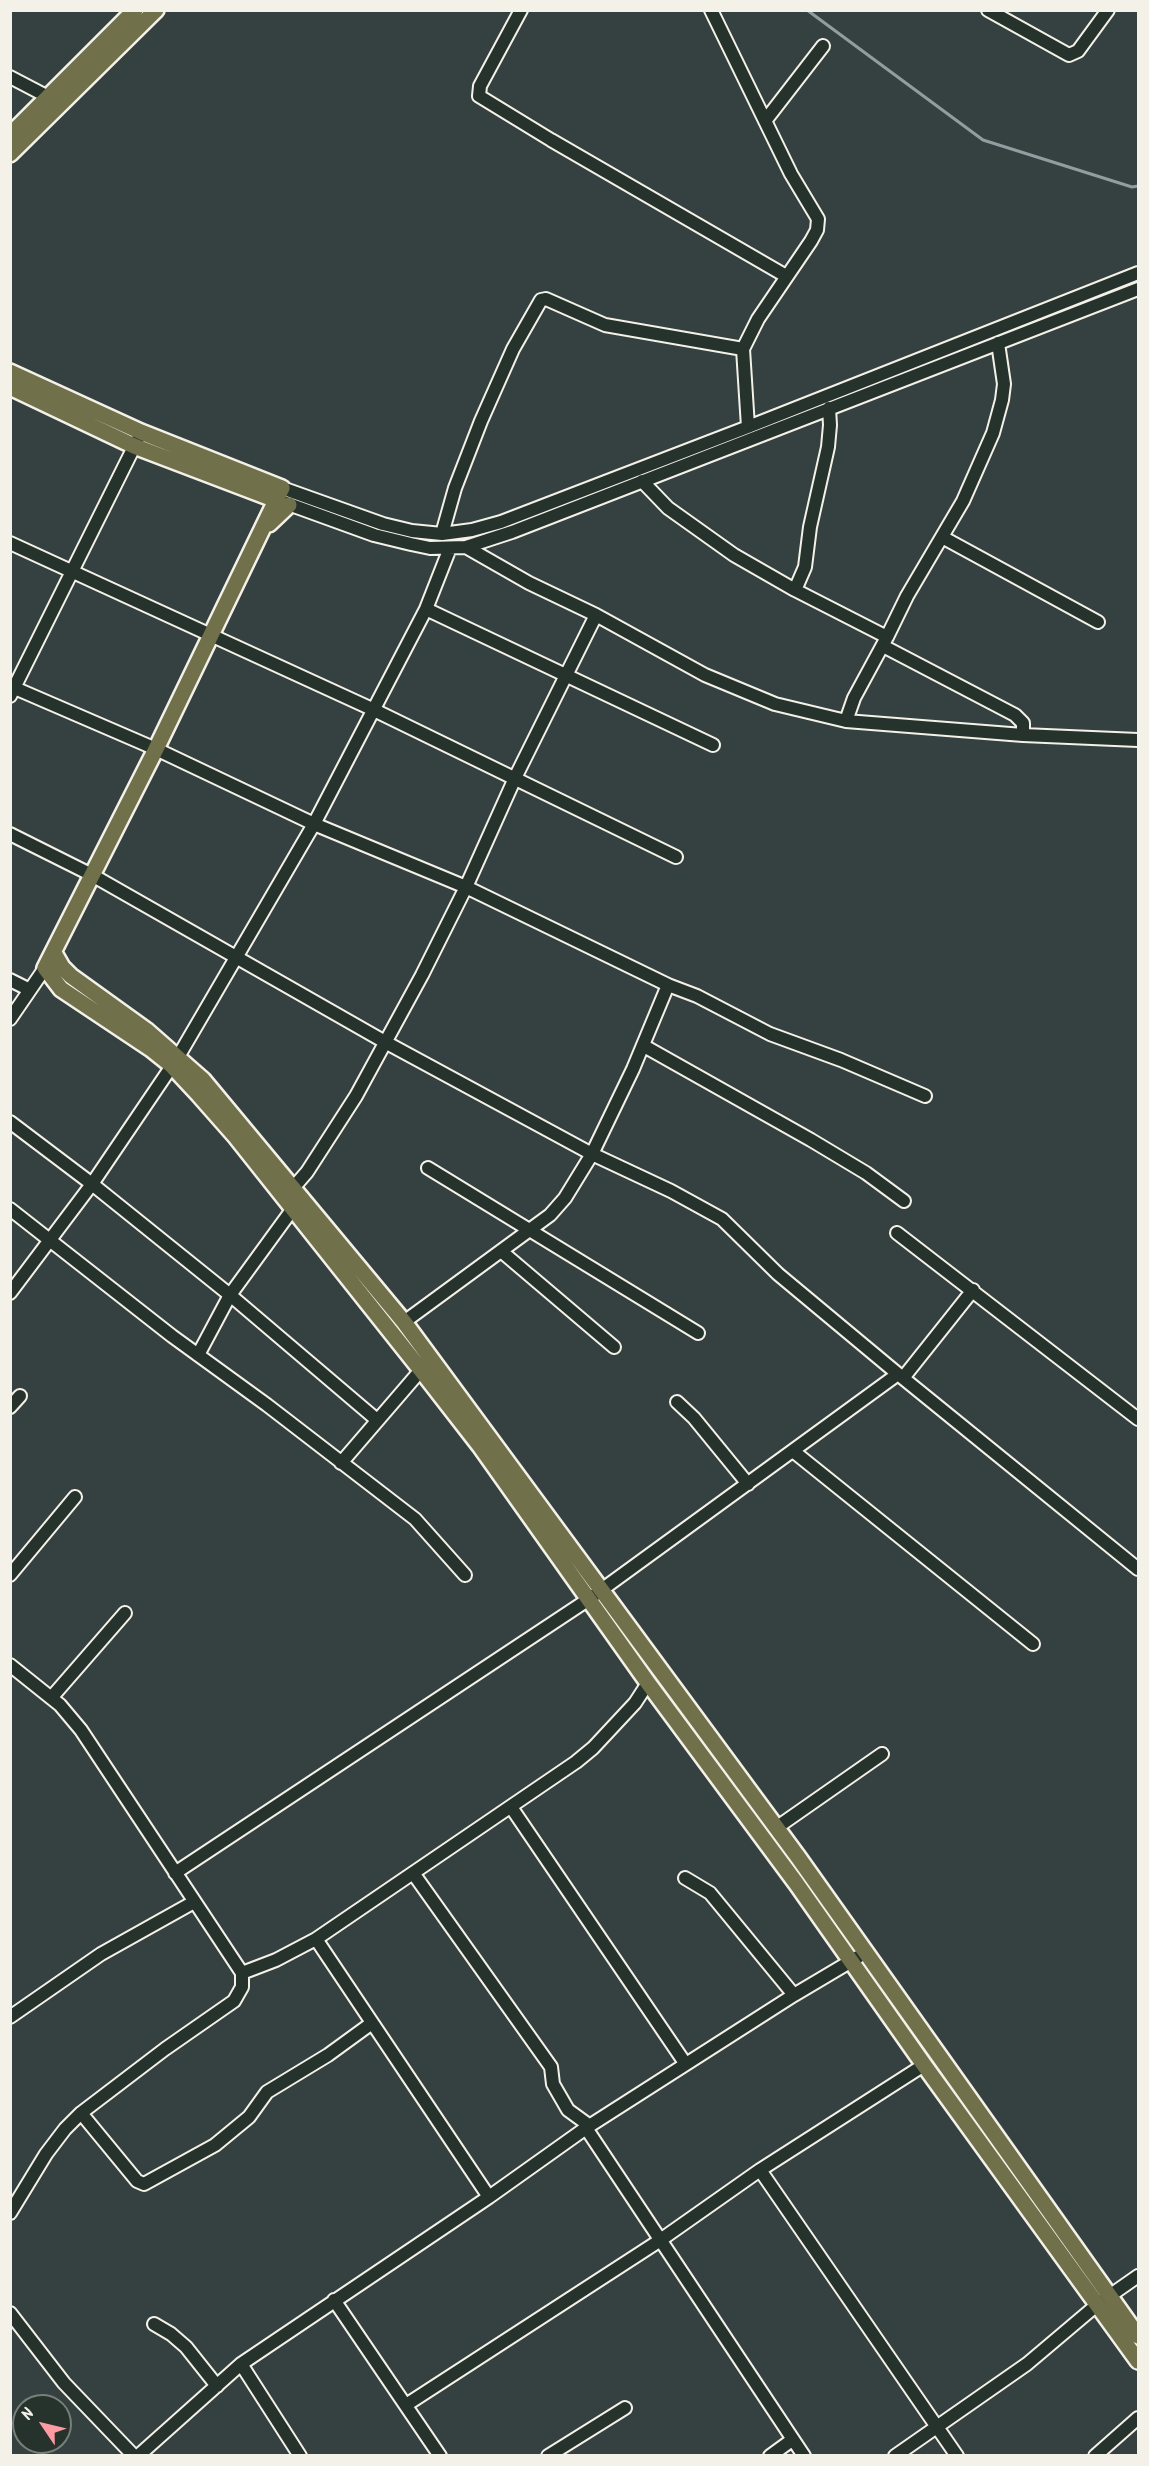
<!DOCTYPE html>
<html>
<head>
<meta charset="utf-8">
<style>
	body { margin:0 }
	#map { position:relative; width:1149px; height:2466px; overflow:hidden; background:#354040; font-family:Kalam,sans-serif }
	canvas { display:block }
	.frame { position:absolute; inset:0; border:12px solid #f4f1e8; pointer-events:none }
	.north { position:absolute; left:12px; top:2394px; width:60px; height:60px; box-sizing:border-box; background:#26332d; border:2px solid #787f78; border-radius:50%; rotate:305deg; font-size:16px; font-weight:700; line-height:24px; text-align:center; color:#f4f1e8 }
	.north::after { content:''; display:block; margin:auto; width:21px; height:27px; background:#ff9aa2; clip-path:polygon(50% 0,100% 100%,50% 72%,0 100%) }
</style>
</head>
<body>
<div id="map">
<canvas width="1149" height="2466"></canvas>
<div class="frame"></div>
<div class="north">N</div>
</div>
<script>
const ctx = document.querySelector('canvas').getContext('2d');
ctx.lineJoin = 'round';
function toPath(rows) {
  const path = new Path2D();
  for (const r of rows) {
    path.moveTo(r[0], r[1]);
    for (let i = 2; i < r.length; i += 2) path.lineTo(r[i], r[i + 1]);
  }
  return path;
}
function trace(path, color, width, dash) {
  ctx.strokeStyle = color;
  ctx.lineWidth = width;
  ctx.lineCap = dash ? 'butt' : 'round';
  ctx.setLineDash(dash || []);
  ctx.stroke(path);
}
trace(toPath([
	[807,10,983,140,1132,187,1138,186]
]), '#909ea1', 3);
const minor = toPath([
	[521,10,480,86,479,96,551,140,786,276],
	[711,10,791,174,818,219,817,230,811,241,758,319,743,349,748,427],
	[988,10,1069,55,1078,51,1108,10],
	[10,77,54,100],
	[765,121,823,46],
	[642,481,668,508,734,555,795,590,887,637,907,596,963,501,993,433,1002,400,1004,384,998,343],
	[282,488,383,524,412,531,442,534,472,530,501,522,748,427,1138,273],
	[283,502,374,535,411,544,430,548,466,547,512,532,1138,289],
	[442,534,455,488,481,421,513,349,541,300,546,299,605,325,743,349],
	[942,537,1098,622],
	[10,543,372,709,676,857],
	[466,547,529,583,596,615,705,675,775,704,846,721,1023,735,1138,740],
	[795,590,805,567,810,527,828,447,830,425,829,408],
	[426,609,713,745],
	[883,646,1015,715,1023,723,1023,735],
	[10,686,156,749,314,824,466,887,668,985,633,1069,592,1154,565,1198,550,1215,404,1322],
	[10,696,138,439],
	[846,721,854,698,886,639],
	[10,834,92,875,385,1042,592,1154,671,1191,722,1219,778,1274,898,1374,1138,1569],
	[10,980,30,990],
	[668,985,697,996,770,1034,841,1060,925,1096],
	[10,1019,45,968],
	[644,1046,811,1140,866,1173,904,1201],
	[10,1122,92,1184,230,1295,377,1420],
	[428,1168,698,1333],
	[287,1195,307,1172,356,1096,422,975,466,887,515,778,596,615],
	[10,1209,172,1336,267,1405,415,1519,465,1575],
	[897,1233,1138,1419],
	[501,1251,614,1347],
	[10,1293,92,1184,178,1057,314,824,426,609,450,548],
	[198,1355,230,1295,297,1203],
	[903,1378,973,1290],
	[677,1402,694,1418,748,1484],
	[10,1407,20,1396],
	[793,1451,1033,1644],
	[341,1463,421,1370],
	[10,1575,75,1497],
	[10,1665,60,1705,81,1730,242,1973,276,1960,316,1939,489,2197],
	[51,1698,125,1613],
	[511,1807,685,2063],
	[776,1828,882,1754],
	[175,1873,589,1599,898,1374],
	[413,1873,551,2067,553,2084,568,2110,590,2126],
	[685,1878,710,1893,794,1995],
	[316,1939,576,1762,593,1748,635,1703,648,1683],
	[10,2017,101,1954,194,1902],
	[81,2113,137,2181,144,2184,215,2145,249,2117,267,2092,328,2055,372,2023],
	[586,2128,804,2456],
	[760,2170,957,2456],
	[10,2213,46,2154,65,2129,81,2113,165,2049,234,2001,242,1987,242,1973],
	[334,2300,440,2456],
	[10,2313,64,2383,134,2456],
	[154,2324,171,2334,186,2347,217,2386],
	[241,2364,300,2456],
	[406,2405,659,2241,760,2170,924,2065],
	[138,2456,241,2364,489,2197,586,2128,794,1995,858,1957],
	[548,2456,625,2408],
	[770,2456,792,2440],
	[895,2456,1027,2364,1098,2304,1138,2276],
	[1095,2456,1138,2418]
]);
const major = toPath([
	[10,135,135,10],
	[10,154,156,10],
	[10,372,141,432,282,488,156,749,45,968,61,989,151,1049,171,1065,199,1095,236,1137,421,1370,480,1446,648,1683,796,1883,924,2065,1138,2361],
	[10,387,134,446,276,500],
	[269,524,289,505],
	[54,953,62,967,71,976,146,1030,203,1080,404,1322,798,1857,1138,2336]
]);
trace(minor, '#f4f1e8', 16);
trace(major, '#f4f1e8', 20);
trace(minor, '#26332d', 12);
trace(major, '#70704a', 15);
</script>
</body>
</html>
